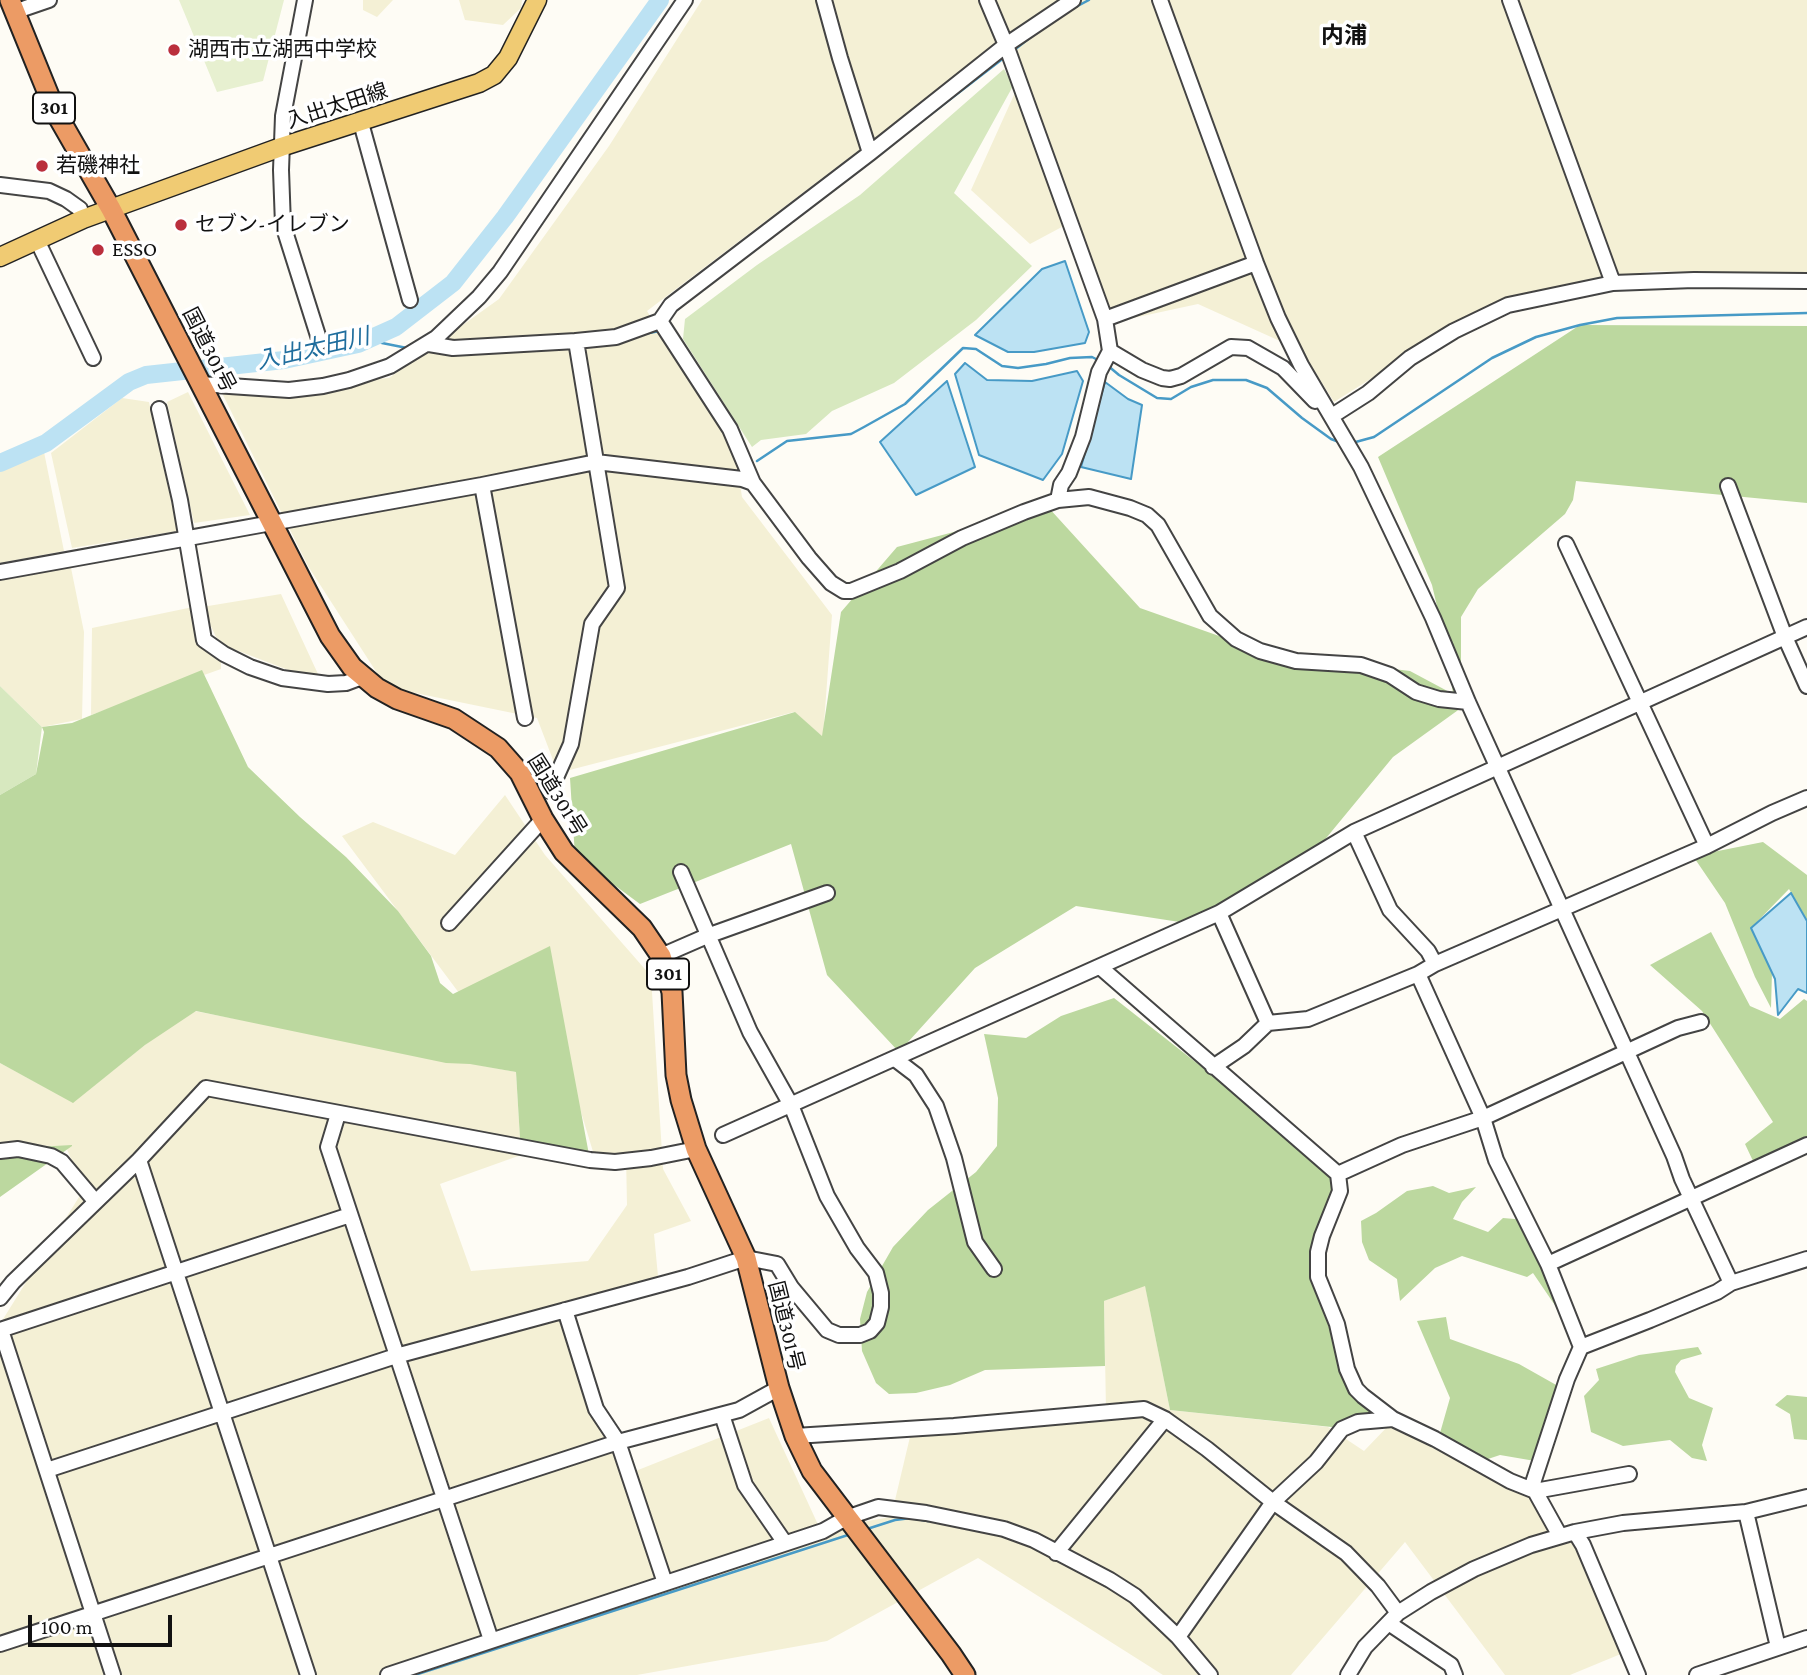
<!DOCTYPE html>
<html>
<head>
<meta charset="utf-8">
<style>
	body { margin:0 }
	#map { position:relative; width:1807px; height:1675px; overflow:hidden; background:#fefcf5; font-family:"Crimson Pro",serif }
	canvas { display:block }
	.scale { position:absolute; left:28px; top:1615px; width:144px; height:32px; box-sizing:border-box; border:4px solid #111; border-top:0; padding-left:9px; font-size:21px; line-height:24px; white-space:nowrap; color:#111; -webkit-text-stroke:5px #fff; paint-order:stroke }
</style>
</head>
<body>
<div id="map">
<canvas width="1807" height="1675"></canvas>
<div class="scale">100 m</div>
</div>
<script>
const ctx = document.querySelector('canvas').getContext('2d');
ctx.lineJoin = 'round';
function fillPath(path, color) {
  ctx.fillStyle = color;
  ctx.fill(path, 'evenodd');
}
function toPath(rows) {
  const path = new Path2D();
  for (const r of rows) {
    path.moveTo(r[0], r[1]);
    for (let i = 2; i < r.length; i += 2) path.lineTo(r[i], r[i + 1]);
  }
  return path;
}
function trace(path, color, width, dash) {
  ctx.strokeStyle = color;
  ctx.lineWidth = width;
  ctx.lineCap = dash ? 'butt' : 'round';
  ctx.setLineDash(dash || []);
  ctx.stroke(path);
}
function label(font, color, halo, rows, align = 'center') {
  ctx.font = font + ' "Crimson Pro","Noto Sans JP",serif';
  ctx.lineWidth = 7;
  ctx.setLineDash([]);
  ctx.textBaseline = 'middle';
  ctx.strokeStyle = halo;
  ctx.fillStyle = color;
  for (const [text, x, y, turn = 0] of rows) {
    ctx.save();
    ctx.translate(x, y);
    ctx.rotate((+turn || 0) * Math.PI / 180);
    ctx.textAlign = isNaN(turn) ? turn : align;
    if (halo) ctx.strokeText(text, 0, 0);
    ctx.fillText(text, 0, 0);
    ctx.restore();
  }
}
fillPath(toPath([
	[363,0,393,0,377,17,363,10],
	[459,0,522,0,521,8,503,25,465,20],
	[702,0,1807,0,1807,275,1653,271,1510,299,1451,328,1334,402,1302,351,1198,304,1110,323,1073,221,1030,244,971,190,1018,86,999,44,647,311,735,452,742,497,832,615,823,737,794,712,558,773,537,718,386,687,308,566,221,391,389,378,499,299,609,146],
	[188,392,250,515,194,523,167,402],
	[122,398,149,402,178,531,72,548,51,453],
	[44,452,64,551,0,563,0,470],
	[70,563,84,632,82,719,42,727,0,686,0,575],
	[281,594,318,674,312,679,228,647,216,637,202,607],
	[193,607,221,655,221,669,91,715,92,628],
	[505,795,545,855,651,976,663,1169,691,1221,654,1234,659,1287,569,1314,618,1442,628,1474,769,1418,820,1529,891,1517,914,1420,1106,1410,1104,1301,1145,1285,1170,1410,1328,1427,1364,1451,1389,1425,1535,1501,1552,1540,1575,1532,1628,1651,1570,1675,1505,1675,1405,1542,1291,1675,1163,1675,978,1558,827,1641,637,1675,0,1675,0,1324,84,1189,66,1147,0,1143,0,1063,73,1102,189,1010,516,1072,521,1155,440,1184,471,1271,588,1261,627,1205,626,1155,594,1155,571,1079,459,993,342,836,373,822,455,855]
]), '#f4f0d5');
fillPath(toPath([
	[1004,69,1013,86,954,193,1032,266,976,320,894,383,832,411,806,434,761,440,752,447,683,339,685,319,757,265,860,195],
	[0,686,42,727,36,774,0,795]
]), '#d7e8bf');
fillPath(toPath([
	[1580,325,1807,326,1807,503,1576,481,1573,500,1565,514,1478,589,1461,617,1461,708,1393,757,1299,871,1186,923,1076,906,975,968,899,1052,827,975,791,844,640,904,575,856,570,778,795,712,822,736,841,612,897,547,1048,507,1140,608,1270,654,1410,671,1453,694,1445,640,1432,585,1378,457],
	[202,670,248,767,300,817,346,857,398,911,431,956,440,983,453,994,550,946,590,1160,521,1155,516,1072,470,1064,446,1063,196,1011,145,1045,73,1103,0,1063,0,795,36,774,44,732,42,727,72,723],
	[1763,842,1807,875,1807,920,1789,889,1751,928,1772,972,1771,1008,1755,977,1725,903,1693,856],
	[1711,932,1750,1006,1780,1019,1804,999,1807,1001,1807,1139,1753,1161,1745,1144,1773,1122,1702,1011,1650,965],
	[1114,998,1338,1174,1317,1264,1353,1383,1382,1420,1341,1428,1170,1410,1145,1286,1104,1301,1105,1366,985,1370,950,1385,916,1393,889,1394,876,1383,862,1351,860,1319,867,1292,893,1247,928,1210,976,1172,997,1146,998,1098,984,1034,1026,1038,1061,1016],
	[72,1145,72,1146,0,1197,0,1149],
	[1433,1186,1449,1193,1476,1187,1462,1202,1453,1219,1488,1232,1503,1218,1526,1220,1571,1329,1533,1273,1527,1277,1462,1256,1435,1268,1400,1301,1397,1279,1369,1260,1362,1242,1361,1221,1376,1213,1407,1191],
	[1446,1317,1450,1339,1519,1364,1558,1386,1535,1461,1500,1455,1482,1461,1438,1440,1450,1398,1417,1321],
	[1698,1347,1702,1354,1681,1360,1676,1366,1675,1372,1689,1398,1713,1408,1702,1445,1707,1461,1692,1458,1670,1440,1623,1446,1591,1432,1584,1396,1599,1380,1596,1369,1639,1355],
	[1787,1395,1807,1397,1807,1440,1794,1439,1790,1414,1775,1405]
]), '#bcd89f');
fillPath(toPath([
	[179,0,284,0,263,81,217,92]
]), '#e7f0d0');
const water = toPath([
	[1065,261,1089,332,1085,343,1034,352,1008,352,975,335,1042,269,1065,261],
	[965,363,987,380,1032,381,1077,371,1083,381,1062,454,1043,480,979,455,955,374,965,363],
	[947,381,975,467,916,495,880,442,947,381],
	[1105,382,1128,399,1142,405,1131,479,1081,467,1105,382],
	[1791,893,1807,921,1807,993,1798,989,1778,1015,1775,979,1751,928,1791,893]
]);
fillPath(water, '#bce2f3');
trace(water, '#479ac6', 2);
trace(toPath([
	[1072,9,1089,0],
	[1013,51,1032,36],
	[744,258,1005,57],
	[643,334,660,331],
	[374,337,382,343,407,348],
	[1107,365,1119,375,1157,398,1171,399,1191,387,1213,380,1246,380,1267,388,1302,418,1331,439,1339,442],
	[1352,443,1374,437,1492,358,1536,337,1580,325,1617,318,1807,313],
	[757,461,787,441,851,434,864,427,905,404,963,348,976,349,1002,366,1018,368,1046,364,1070,358,1092,357,1098,360],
	[867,1529,895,1520,911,1518,928,1521],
	[1097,1581,1116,1592],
	[415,1675,848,1535]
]), '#479ac6', 2.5);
trace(toPath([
	[0,463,46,443,129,382,146,375,284,360,358,344,396,327,453,283,505,217,660,0]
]), '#bce2f3', 18);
const minor = toPath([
	[305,0,283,116,281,170,283,225,320,342],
	[824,0,840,58,870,153],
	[987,0,1006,45,1105,319,1110,351,1099,372,1083,437,1069,473,1061,485,1058,500],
	[1160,0,1256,263,1278,318,1301,365,1361,467,1433,618,1468,702,1674,1156,1682,1179,1731,1283],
	[1510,0,1613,283],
	[14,12,49,0],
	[361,123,410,300],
	[0,185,49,191,66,199,80,209,83,219],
	[37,240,93,358],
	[1105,319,1256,263],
	[660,321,671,305,870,153,1006,45,1073,0],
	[429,344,453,348,576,341,616,337,660,321,730,429,753,483,809,558,831,583,844,591,851,591,900,571,962,538,1024,512,1058,500,1089,497,1130,508,1147,515,1158,525,1210,616,1236,639,1260,651,1296,661,1361,665,1390,675,1416,692,1439,699,1468,702],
	[1110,351,1142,370,1162,378,1170,379,1181,376,1231,347,1248,348,1283,368,1315,401],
	[200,384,289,390,323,386,349,380,390,366,436,338,479,297,500,272,685,0],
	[159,409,180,500,204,640,224,654,250,667,282,678,328,684,346,683,362,677],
	[1332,416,1368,393,1410,358,1454,331,1508,305,1613,283,1694,280,1807,281],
	[482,485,525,718],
	[1728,486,1785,637,1807,686],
	[1566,544,1707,846],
	[0,572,482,485,596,462,742,479,753,483],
	[550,791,571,744,592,624,617,588,576,341],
	[1354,832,1390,910,1428,951,1435,964],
	[1219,913,1268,1023],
	[449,923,543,819],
	[661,956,707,936,827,893],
	[1100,967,1338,1174,1340,1191,1322,1236,1318,1252,1318,1277,1337,1324,1347,1369,1356,1389,1363,1396,1393,1419,1435,1439,1510,1481,1535,1491,1629,1474],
	[1418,974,1483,1118,1496,1160,1548,1264,1581,1347,1650,1320,1717,1292,1731,1283,1807,1259],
	[895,1059,916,1075,936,1106,954,1158,975,1242,994,1269],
	[1213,1067,1244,1046,1268,1023,1308,1019,1418,974,1435,964,1707,846,1772,813,1807,798],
	[338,1114,328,1147,491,1640],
	[723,1135,1219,913,1354,832,1807,627],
	[0,1151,18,1149,51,1156,62,1162,95,1201],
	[139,1160,308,1675],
	[1338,1174,1402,1145,1483,1118,1678,1028,1701,1022],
	[1548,1264,1807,1145],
	[0,1298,13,1282,139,1160,206,1088,590,1160,615,1162,651,1158,696,1149],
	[565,1310,596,1409,618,1442,665,1583],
	[0,1330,350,1215],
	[1,1330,113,1675],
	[722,1415,745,1485,785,1543],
	[795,1436,954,1426,1144,1409,1165,1419,1207,1449,1273,1502,1346,1553,1378,1586,1398,1613],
	[47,1470,396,1356,688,1277,746,1258,777,1264,791,1287,827,1330,839,1335,860,1335,870,1331,877,1323,881,1307,881,1293,876,1273,857,1248,827,1196,791,1105,750,1032,681,872],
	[1746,1512,1778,1647],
	[1575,1532,1583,1545,1638,1675],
	[1560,1536,1535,1491,1533,1483,1567,1379,1581,1347],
	[1056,1553,1165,1419],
	[1390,1624,1451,1665,1455,1675],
	[1178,1637,1273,1502,1316,1462,1342,1429,1358,1422,1393,1419],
	[0,1644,618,1442,739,1410,779,1388],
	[388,1675,823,1531,846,1518,878,1507,926,1513,1004,1529,1034,1540,1110,1580,1135,1596,1178,1637,1210,1675],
	[1348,1675,1365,1647,1398,1613,1431,1592,1474,1569,1531,1545,1575,1532,1623,1523,1746,1512,1807,1497],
	[1697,1675,1807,1638]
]);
const major = toPath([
	[0,257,83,219,281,147,479,83,494,75,508,58,537,0]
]);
const highway = toPath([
	[10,0,56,113,111,209,330,636,352,667,377,688,397,699,454,719,498,748,520,773,543,819,564,852,642,928,661,956,672,992,676,1075,681,1100,696,1149,746,1258,779,1388,795,1436,812,1471,951,1654,965,1675]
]);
trace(minor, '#444', 18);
trace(major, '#222', 21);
trace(highway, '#222', 23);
trace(minor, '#fff', 14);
trace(major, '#f0cb73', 18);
trace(highway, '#ec9b65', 19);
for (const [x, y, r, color] of [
	[174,50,7,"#ba2f3d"],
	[42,166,7,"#ba2f3d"],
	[181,225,7,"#ba2f3d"],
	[98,250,7,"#ba2f3d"]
]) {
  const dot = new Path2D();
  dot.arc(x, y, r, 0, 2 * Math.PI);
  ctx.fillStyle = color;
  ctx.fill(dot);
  trace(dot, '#fff', 2.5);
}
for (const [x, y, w] of [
	[54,108,42],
	[668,974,42]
]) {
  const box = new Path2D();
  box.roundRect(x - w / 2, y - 15.5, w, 31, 5);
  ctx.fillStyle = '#fff';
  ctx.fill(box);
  trace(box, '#111', 2);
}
label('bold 19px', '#111', null, [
	["301",54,108],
	["301",668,974]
]);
label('21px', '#111', '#fff', [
	["湖西市立湖西中学校",188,50],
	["若磯神社",56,166],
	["セブン-イレブン",195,225],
	["ESSO",112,250]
], 'left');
label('21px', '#111', '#fff', [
	["入出太田線",337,106,-18],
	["国道301号",209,350,63],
	["国道301号",557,795,58],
	["国道301号",786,1326,76]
]);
label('bold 23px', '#111', '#fff', [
	["内浦",1344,36]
]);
label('italic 23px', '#1f6d9d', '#fff', [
	["入出太田川",313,349,-13]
]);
</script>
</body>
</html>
